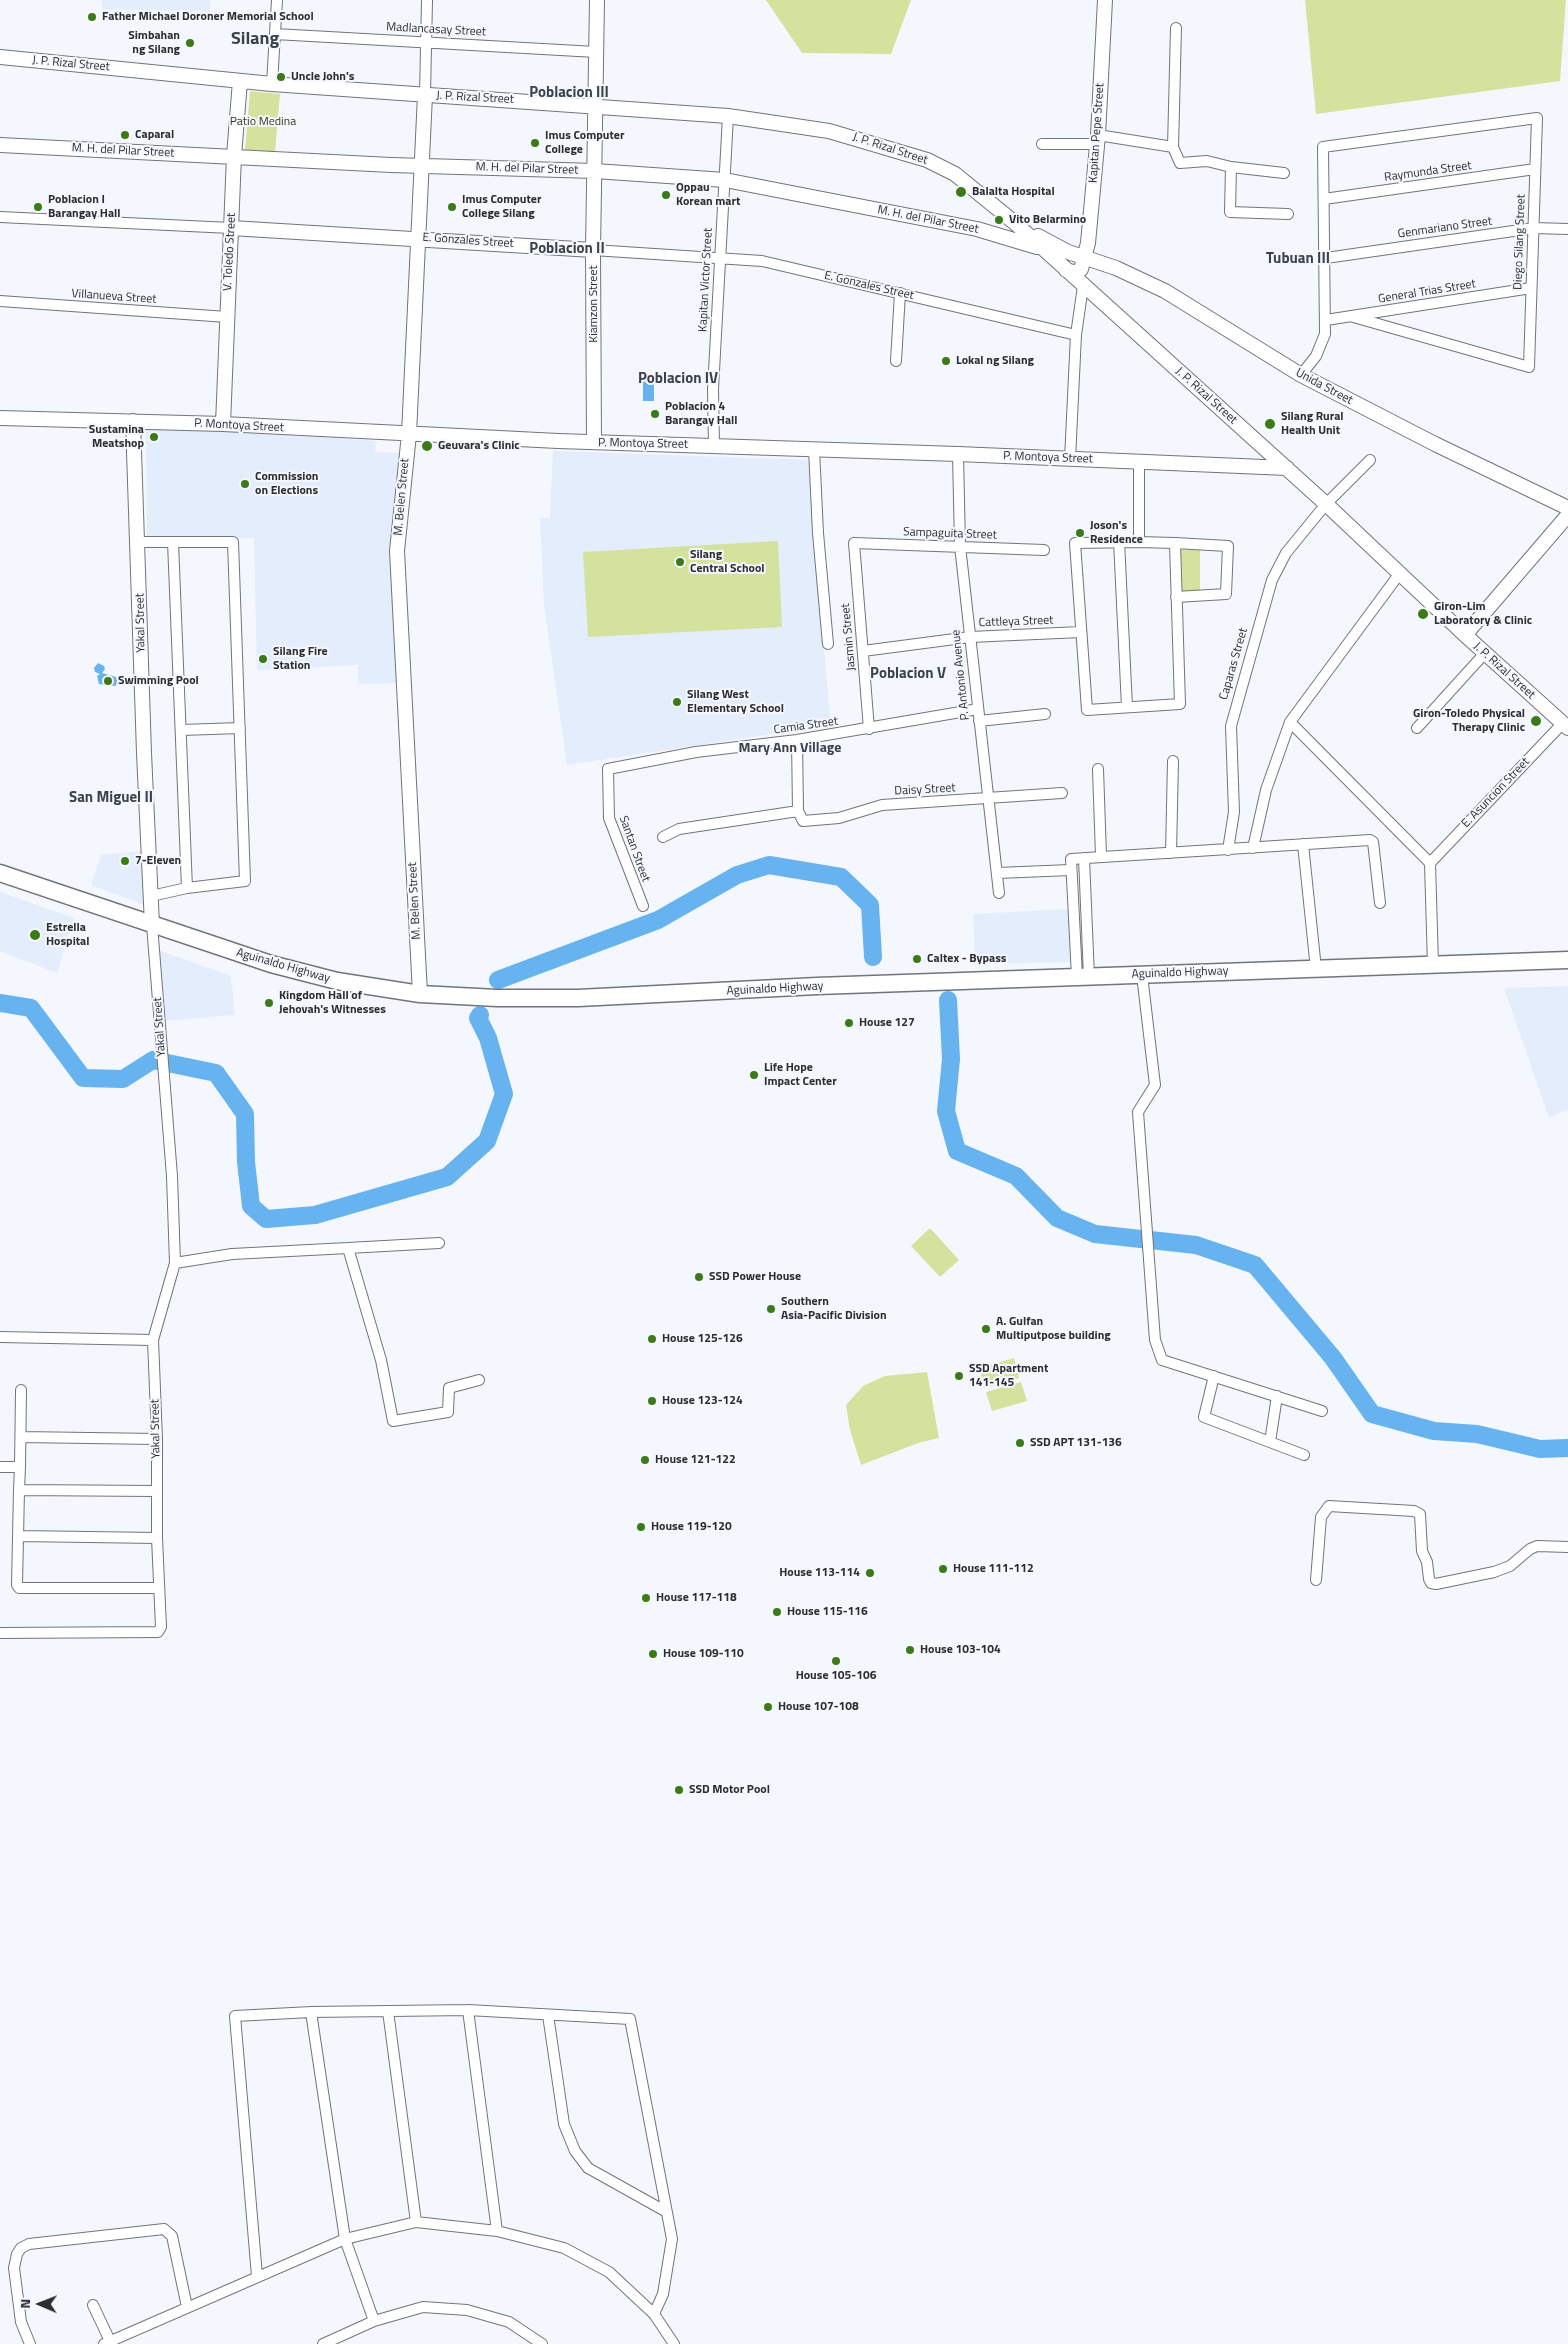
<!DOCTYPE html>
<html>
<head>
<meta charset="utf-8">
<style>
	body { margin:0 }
	#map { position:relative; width:1568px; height:2344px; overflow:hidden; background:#f4f8fe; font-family:"Titillium Web",sans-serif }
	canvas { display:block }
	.north { position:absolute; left:15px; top:2279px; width:50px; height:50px; -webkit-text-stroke:4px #f4f8fe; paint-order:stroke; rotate:271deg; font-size:14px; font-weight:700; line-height:20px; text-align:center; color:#2b2d30 }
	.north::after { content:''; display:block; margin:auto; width:18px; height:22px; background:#2b2d30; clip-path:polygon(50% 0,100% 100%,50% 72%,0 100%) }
</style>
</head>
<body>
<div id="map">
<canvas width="1568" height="2344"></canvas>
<div class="north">N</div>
</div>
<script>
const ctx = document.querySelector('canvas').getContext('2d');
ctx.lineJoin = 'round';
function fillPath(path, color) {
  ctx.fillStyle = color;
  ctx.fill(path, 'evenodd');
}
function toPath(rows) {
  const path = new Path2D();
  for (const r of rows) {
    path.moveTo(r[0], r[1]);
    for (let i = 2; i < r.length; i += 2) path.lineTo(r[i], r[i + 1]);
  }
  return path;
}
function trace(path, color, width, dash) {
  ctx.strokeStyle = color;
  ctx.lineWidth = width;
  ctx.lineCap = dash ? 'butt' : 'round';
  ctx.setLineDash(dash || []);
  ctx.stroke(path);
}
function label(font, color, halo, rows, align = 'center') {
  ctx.font = font + ' "Titillium Web",sans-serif';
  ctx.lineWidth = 4;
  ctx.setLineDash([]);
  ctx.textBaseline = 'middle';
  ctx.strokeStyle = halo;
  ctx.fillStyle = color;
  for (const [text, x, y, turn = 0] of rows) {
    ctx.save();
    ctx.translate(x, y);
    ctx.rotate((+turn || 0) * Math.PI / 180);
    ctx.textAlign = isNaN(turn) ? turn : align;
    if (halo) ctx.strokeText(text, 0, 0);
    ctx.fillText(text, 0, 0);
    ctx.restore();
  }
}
fillPath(toPath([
	[102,0,210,0,210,11,102,9],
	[957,186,969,189,966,199,954,196],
	[146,428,231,430,376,441,375,452,399,453,391,560,396,683,358,684,358,665,257,670,254,538,147,540],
	[553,451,813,460,822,628,831,725,567,765,544,606,540,518,550,518],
	[141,851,143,904,91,885,101,855],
	[0,892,74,918,57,973,0,951],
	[1069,909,1073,962,975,964,973,914],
	[158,950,231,976,235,1015,164,1021],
	[1568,986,1568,1109,1549,1118,1504,988]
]), '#e3edfb');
fillPath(toPath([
	[766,0,911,0,891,54,802,53],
	[1305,0,1566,0,1560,81,1316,114],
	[250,91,280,94,275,152,245,150],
	[778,541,782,627,588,637,583,552],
	[1200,549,1200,592,1181,592,1180,550],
	[930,1228,959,1260,940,1277,911,1246],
	[1014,1358,1019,1378,984,1388,979,1368],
	[927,1372,939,1438,918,1443,861,1465,850,1430,846,1405,863,1386,885,1376],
	[1021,1382,1027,1401,992,1411,986,1392]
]), '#d3e29d');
fillPath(toPath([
	[643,381,654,381,654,401,643,401],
	[98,663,104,666,105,669,102,673,116,677,118,683,115,686,99,684,97,676,100,674,95,672,94,668]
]), '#67b3ef');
trace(toPath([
	[498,980,658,920,737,875,769,865,841,877,870,905,873,957],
	[948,1000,951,1059,946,1111,957,1151,1016,1176,1057,1218,1095,1234,1196,1245,1255,1265,1333,1358,1372,1414,1434,1431,1477,1434,1540,1449,1568,1448],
	[0,1003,31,1008,83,1078,123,1079,153,1060,216,1073,245,1114,246,1162,251,1206,266,1219,315,1215,447,1177,487,1141,504,1094,488,1038,478,1018,480,1015]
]), '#67b3ef', 18);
const street = toPath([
	[275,34,596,52],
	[272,84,277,0],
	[425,95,427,0],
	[1098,135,1173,147,1180,163,1207,161,1231,167,1284,173],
	[1042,144,1097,144],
	[1173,147,1176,28],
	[1231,167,1230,212,1288,214],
	[1324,199,1535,169],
	[0,217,231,228],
	[593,250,762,261,1076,335],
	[1326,258,1534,228,1568,229],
	[0,301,227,317],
	[1326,320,1531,288],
	[896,361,900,293],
	[1301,375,1316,356,1325,334,1323,147,1537,118,1529,367,1350,316],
	[714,445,713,389,728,116],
	[814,449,818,533,828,644],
	[958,454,960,546,999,893],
	[1070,459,1076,335,1083,286],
	[1139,462,1139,542],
	[1119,541,1127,707],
	[138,542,233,542,245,881,187,888,151,896],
	[173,542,187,888],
	[1175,543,1180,704,1087,710,1075,543,1139,542,1175,543,1228,546,1226,594,1176,597],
	[863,651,970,637,1081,632],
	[979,721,1045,714],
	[1290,722,1430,863],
	[1417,728,1485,653],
	[869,729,854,543,1044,550],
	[181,730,240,728],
	[797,740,798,811,803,821,839,818,882,805,1062,793],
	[1098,769,1101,856],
	[663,837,679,829,798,811],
	[1303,844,1316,969],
	[1253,848,1266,790,1290,722,1400,573],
	[1228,850,1234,812,1231,726,1272,580,1286,553,1326,504,1370,460],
	[1171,853,1173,761],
	[1084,858,1089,977],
	[1430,863,1562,724],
	[1430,863,1433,965],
	[997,873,1071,870],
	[643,906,609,818,608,769,696,752,797,740,978,709],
	[1142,975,1155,1085,1138,1112,1155,1340,1162,1360,1322,1411],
	[1077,977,1071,859,1370,840,1373,842,1380,903],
	[348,1248,439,1243],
	[175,1263,232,1254,348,1248,381,1360,393,1421,448,1412,449,1388,479,1380],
	[0,1337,153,1340],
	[1214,1376,1204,1417,1304,1455],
	[21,1437,157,1439],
	[1270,1442,1277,1396],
	[0,1467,20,1467,19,1490],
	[20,1467,21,1390],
	[156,1491,19,1490,17,1585,19,1588,159,1588],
	[19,1536,157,1538],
	[1316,1580,1321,1517,1329,1506,1414,1511,1420,1514,1422,1551,1427,1562,1429,1579,1431,1583,1436,1584,1494,1572,1510,1566,1530,1549,1537,1546,1568,1547],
	[0,1633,158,1632,161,1627,157,1538,157,1439,153,1340,175,1263,172,1176,152,925],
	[468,2010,497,2231],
	[388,2011,416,2222],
	[311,2012,345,2239,374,2321],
	[548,2015,564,2124,575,2151,588,2168,665,2211],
	[257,2276,235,2016,311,2012,468,2010,630,2019,672,2239,663,2294,654,2314],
	[93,2305,110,2341],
	[30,2344,21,2322,14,2268,17,2254,21,2248,29,2244,164,2229,172,2236,187,2307],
	[104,2344,345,2239,416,2222,497,2231,564,2248,609,2272,654,2314,674,2344],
	[323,2344,374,2321,423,2307,467,2310,509,2322,542,2344]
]);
const secondary = toPath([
	[0,57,272,84,728,116,829,131,927,160,955,174,1015,223,1326,504,1465,635,1568,728],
	[0,145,391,165,595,171,725,180,977,229,1037,247],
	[231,228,593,250],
	[1038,236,1068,252,1116,268,1165,291,1301,375,1435,444,1568,508],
	[1066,270,1073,272,1078,272,1081,269,1088,243,1098,135,1105,0],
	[0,418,223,424,558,441,958,454,1287,468],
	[133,421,144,753,152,925],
	[223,424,234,156,240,81],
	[594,442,593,250,597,0],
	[1465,635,1568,515],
	[420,994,397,551,409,434,425,95]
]);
const primary = toPath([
	[0,873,271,964,337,981,420,994,497,998,578,998,817,986,1568,960]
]);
trace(street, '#70757b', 12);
trace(secondary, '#70757b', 16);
trace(primary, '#70757b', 19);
trace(street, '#fff', 10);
trace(secondary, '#fff', 14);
trace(primary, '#fff', 16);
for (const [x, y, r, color] of [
	[92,17,5,"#3b7a17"],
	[190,43,5,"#3b7a17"],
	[281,77,5,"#3b7a17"],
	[125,135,5,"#3b7a17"],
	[535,143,5,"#3b7a17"],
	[961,192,6,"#3b7a17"],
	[666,195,5,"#3b7a17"],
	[38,207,5,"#3b7a17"],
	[452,207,5,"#3b7a17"],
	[999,220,5,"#3b7a17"],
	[946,361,5,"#3b7a17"],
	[655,414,5,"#3b7a17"],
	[1270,424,6,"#3b7a17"],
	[154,437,5,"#3b7a17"],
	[427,446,6,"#3b7a17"],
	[245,484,5,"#3b7a17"],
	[1080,533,5,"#3b7a17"],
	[680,562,5,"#3b7a17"],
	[1423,614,6,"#3b7a17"],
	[263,659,5,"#3b7a17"],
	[108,681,5,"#3b7a17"],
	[677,702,5,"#3b7a17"],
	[1536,721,6,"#3b7a17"],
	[125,861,5,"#3b7a17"],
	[35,935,6,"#3b7a17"],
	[917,959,5,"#3b7a17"],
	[269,1003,5,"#3b7a17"],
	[849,1023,5,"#3b7a17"],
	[754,1075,5,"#3b7a17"],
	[699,1277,5,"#3b7a17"],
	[771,1309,5,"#3b7a17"],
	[986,1329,5,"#3b7a17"],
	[652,1339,5,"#3b7a17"],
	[959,1376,5,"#3b7a17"],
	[652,1401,5,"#3b7a17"],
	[1020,1443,5,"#3b7a17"],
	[645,1460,5,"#3b7a17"],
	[641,1527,5,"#3b7a17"],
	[943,1569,5,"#3b7a17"],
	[870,1573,5,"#3b7a17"],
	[646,1598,5,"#3b7a17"],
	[777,1612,5,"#3b7a17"],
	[910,1650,5,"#3b7a17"],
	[653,1654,5,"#3b7a17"],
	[836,1661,5,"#3b7a17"],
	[768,1707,5,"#3b7a17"],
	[679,1790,5,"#3b7a17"]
]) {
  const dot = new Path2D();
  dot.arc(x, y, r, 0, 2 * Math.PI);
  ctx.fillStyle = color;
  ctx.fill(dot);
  trace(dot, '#f4f8fe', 2);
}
label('bold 12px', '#2b2d30', '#f4f8fe', [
	["Father Michael Doroner Memorial School",102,17],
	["Simbahan",180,36,"right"],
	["ng Silang",180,50,"right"],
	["Uncle John's",291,77],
	["Caparal",135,135],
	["Imus Computer",545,136],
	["College",545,150],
	["Oppau",676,188],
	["Korean mart",676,202],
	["Balalta Hospital",972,192],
	["Poblacion I",48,200],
	["Barangay Hall",48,214],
	["Imus Computer",462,200],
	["College Silang",462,214],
	["Vito Belarmino",1009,220],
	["Lokal ng Silang",956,361],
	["Poblacion 4",665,407],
	["Barangay Hall",665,421],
	["Silang Rural",1281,417],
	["Health Unit",1281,431],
	["Sustamina",144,430,"right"],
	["Meatshop",144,444,"right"],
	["Geuvara's Clinic",438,446],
	["Commission",255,477],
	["on Elections",255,491],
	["Joson's",1090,526],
	["Residence",1090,540],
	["Silang",690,555],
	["Central School",690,569],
	["Giron-Lim",1434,607],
	["Laboratory & Clinic",1434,621],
	["Silang Fire",273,652],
	["Station",273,666],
	["Swimming Pool",118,681],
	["Silang West",687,695],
	["Elementary School",687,709],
	["Giron-Toledo Physical",1525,714,"right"],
	["Therapy Clinic",1525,728,"right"],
	["7-Eleven",135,861],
	["Estrella",46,928],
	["Hospital",46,942],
	["Caltex - Bypass",927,959],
	["Kingdom Hall of",279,996],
	["Jehovah's Witnesses",279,1010],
	["House 127",859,1023],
	["Life Hope",764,1068],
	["Impact Center",764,1082],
	["SSD Power House",709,1277],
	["Southern",781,1302],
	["Asia-Pacific Division",781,1316],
	["A. Gulfan",996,1322],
	["Multiputpose building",996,1336],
	["House 125-126",662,1339],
	["SSD Apartment",969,1369],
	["141-145",969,1383],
	["House 123-124",662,1401],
	["SSD APT 131-136",1030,1443],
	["House 121-122",655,1460],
	["House 119-120",651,1527],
	["House 111-112",953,1569],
	["House 113-114",860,1573,"right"],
	["House 117-118",656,1598],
	["House 115-116",787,1612],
	["House 103-104",920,1650],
	["House 109-110",663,1654],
	["House 105-106",836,1676,"center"],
	["House 107-108",778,1707],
	["SSD Motor Pool",689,1790]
], 'left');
label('12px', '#2b2d30', '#f4f8fe', [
	["Madlancasay Street",436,30,3],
	["J. P. Rizal Street",71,64,5],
	["J. P. Rizal Street",475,98,3],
	["Kapitan Pepe Street",1097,133,-86],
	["J. P. Rizal Street",890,149,18],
	["M. H. del Pilar Street",123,151,3],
	["M. H. del Pilar Street",527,169,2],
	["Raymunda Street",1428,172,-8],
	["M. H. del Pilar Street",928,220,11],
	["Genmariano Street",1445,228,-8],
	["E. Gonzales Street",468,241,4],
	["Diego Silang Street",1520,242,-88],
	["V. Toledo Street",230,252,-87],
	["Kapitan Victor Street",706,280,-87],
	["E. Gonzales Street",869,286,13],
	["General Trias Street",1427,292,-9],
	["Villanueva Street",114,297,4],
	["Kiamzon Street",594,304,-90],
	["Unida Street",1324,387,28],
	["J. P. Rizal Street",1206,396,42],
	["P. Montoya Street",239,426,3],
	["P. Montoya Street",643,444,1],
	["P. Montoya Street",1048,458,2],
	["M. Belen Street",402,497,-85],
	["Sampaguita Street",950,534,2],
	["Cattleya Street",1016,622,-2],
	["Yakal Street",141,623,-91],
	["Jasmin Street",849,637,-95],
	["Caparas Street",1234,664,-74],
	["J. P. Rizal Street",1504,671,42],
	["P. Antonio Avenue",961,675,-96],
	["Camia Street",806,726,-8],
	["Daisy Street",925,790,-3],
	["E. Asuncion Street",1496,793,-46],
	["Santan Street",634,849,70],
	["M. Belen Street",415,901,-93],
	["Aguinaldo Highway",283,966,16],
	["Aguinaldo Highway",1180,973,-2],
	["Aguinaldo Highway",775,989,-3],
	["Yakal Street",160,1027,-94],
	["Yakal Street",156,1429,-91]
]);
label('12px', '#333a15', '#f4f8fe', [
	["Patio Medina",263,122]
]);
label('bold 14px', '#3d4248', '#f4f8fe', [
	["Mary Ann Village",790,749]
]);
label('bold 15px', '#3d4248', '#f4f8fe', [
	["Poblacion III",569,93],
	["Poblacion II",567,249],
	["Tubuan III",1298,259],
	["Poblacion IV",678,379],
	["Poblacion V",908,674],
	["San Miguel II",111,798]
]);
label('bold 18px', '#3d4248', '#f4f8fe', [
	["Silang",255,40]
]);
</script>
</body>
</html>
